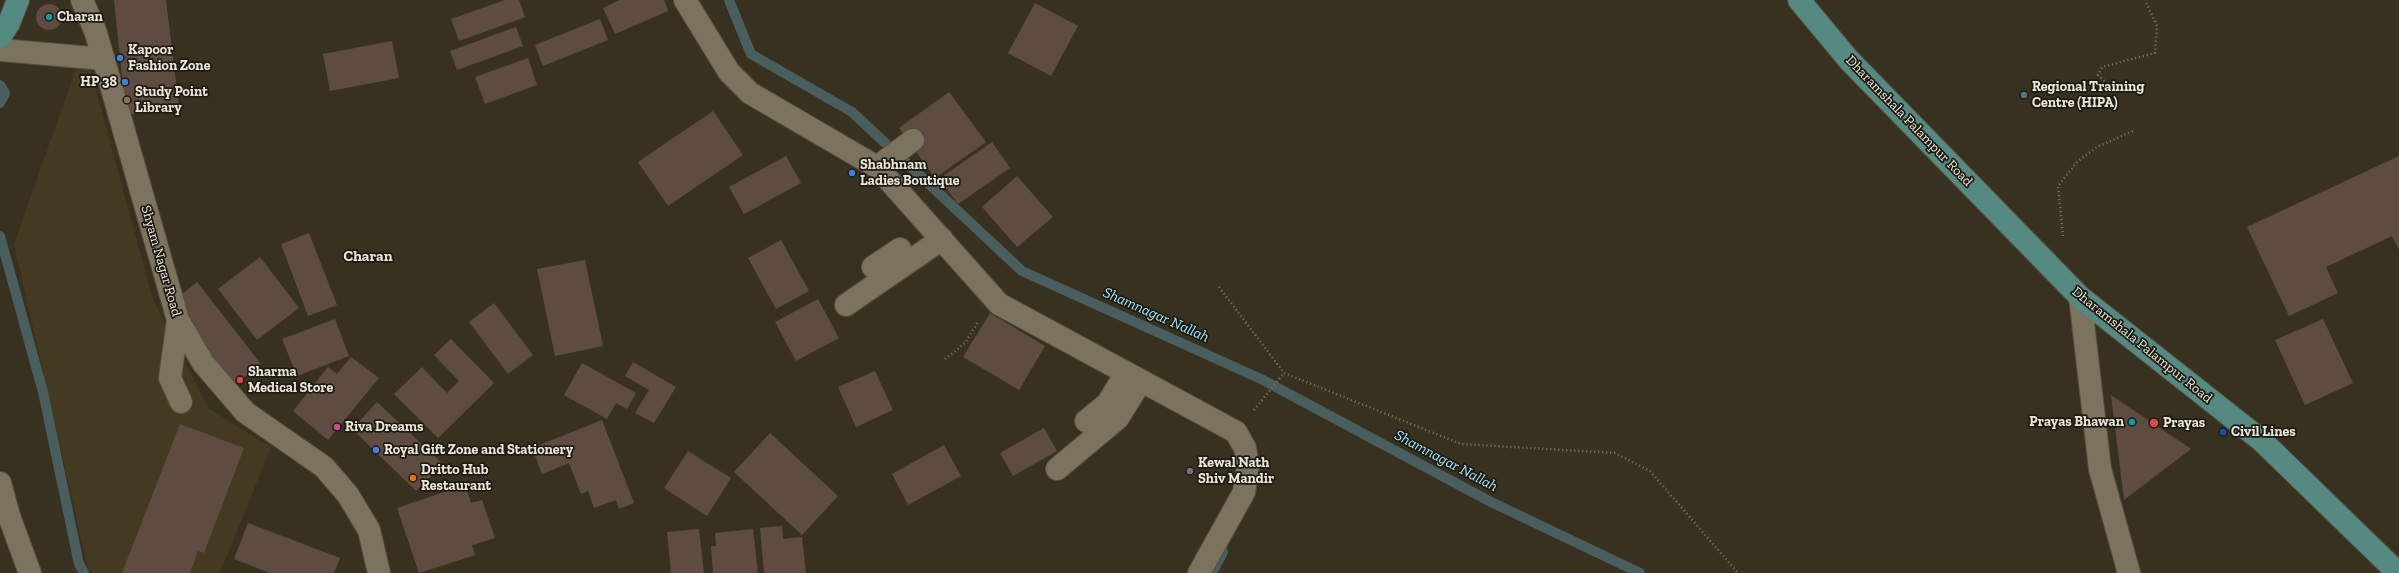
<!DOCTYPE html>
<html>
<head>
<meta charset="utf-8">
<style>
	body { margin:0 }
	canvas { display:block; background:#39311f }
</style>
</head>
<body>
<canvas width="2399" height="573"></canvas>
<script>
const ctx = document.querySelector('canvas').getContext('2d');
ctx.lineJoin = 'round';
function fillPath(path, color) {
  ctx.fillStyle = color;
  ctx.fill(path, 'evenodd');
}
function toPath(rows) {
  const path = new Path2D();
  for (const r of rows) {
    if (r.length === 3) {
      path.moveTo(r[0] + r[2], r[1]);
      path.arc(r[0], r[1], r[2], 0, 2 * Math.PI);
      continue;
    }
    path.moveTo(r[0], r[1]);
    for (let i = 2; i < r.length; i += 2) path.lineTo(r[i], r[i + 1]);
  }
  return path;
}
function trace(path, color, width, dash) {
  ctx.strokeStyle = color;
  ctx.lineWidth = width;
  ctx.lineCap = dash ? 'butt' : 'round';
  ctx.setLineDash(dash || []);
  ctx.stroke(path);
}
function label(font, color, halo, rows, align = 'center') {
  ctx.font = font + ' "Zilla Slab",serif';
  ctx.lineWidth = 3.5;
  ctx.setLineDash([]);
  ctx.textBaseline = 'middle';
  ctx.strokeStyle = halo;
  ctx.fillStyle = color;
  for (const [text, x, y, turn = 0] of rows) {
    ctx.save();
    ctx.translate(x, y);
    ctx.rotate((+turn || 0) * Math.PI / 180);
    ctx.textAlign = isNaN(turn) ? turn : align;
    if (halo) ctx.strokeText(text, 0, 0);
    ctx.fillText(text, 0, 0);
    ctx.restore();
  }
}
fillPath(toPath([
	[84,46,153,300,209,409,271,447,220,573,93,573,88,569,14,244]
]), '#443921');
trace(toPath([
	[729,0,751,54,852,112,1022,271,1261,379,1489,501,1640,573],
	[0,85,5,93,0,103],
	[0,236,43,392,79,564,84,573],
	[1212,573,1223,552]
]), '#495e5f', 10);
fillPath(toPath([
	[114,0,166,0,179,107,126,115],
	[505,0,519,0,525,17,459,41,451,19],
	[620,0,664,0,668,11,615,34,603,8],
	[1035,3,1078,26,1051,76,1008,53],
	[49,17,13],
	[600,19,608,40,543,66,535,45],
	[516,27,523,46,457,70,450,51],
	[392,41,399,78,330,91,323,54],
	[528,58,537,85,485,104,475,77],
	[949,92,986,142,935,178,899,128],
	[713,111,743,155,668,206,638,162],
	[992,142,1010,168,958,204,939,179],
	[786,156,801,183,744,214,729,187],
	[2399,156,2399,250,2392,236,2326,267,2338,293,2289,316,2247,227],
	[1017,176,1053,217,1017,247,982,207],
	[309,233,337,305,308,316,281,244],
	[781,240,809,291,776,309,748,258],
	[260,257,299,308,257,340,218,289],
	[585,260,603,346,555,356,537,269],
	[197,282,261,364,229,389,165,308],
	[818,299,839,338,796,361,775,322],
	[494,303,533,355,508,374,469,322],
	[990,313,1045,346,1019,390,963,357],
	[335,319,349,356,297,376,282,339],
	[2323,319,2353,383,2305,405,2275,340],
	[451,339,494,383,438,438,394,394,422,367,447,393,459,381,434,355],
	[351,357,379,378,328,440,293,411,328,367,337,374],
	[633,362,676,387,654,423,635,413,649,390,625,376],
	[582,363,636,393,627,409,616,403,607,419,564,395],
	[875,371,893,410,856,427,838,387],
	[2111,395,2191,449,2124,500],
	[377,402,443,464,416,491,352,429],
	[602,420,634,503,619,509,616,500,594,508,588,491,581,494,569,463,542,474,532,448],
	[180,424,244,448,204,553,198,551,190,573,122,573],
	[1044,428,1057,451,1013,476,1000,453],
	[770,433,838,496,802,535,734,472],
	[944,445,961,476,908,505,892,474],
	[688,451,731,478,707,516,664,488],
	[465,485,471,503,482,500,495,538,472,545,475,555,419,573,397,508],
	[248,523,340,558,334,573,270,573,234,559],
	[782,526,783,539,802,537,806,573,764,573,760,528],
	[699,529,704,573,671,573,667,532],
	[753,529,758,573,713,573,711,546,716,546,715,533]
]), '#5e4c40');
const minor = toPath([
	[82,0,96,33,178,320,203,363,245,412,324,467,348,495,369,530,379,573],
	[685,0,729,72,750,93,877,167,999,304,1236,432,1245,448,1248,467,1244,492,1199,573],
	[0,50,104,59],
	[877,167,913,140],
	[873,267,900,249],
	[2080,297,2100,469,2129,573],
	[846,305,942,239],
	[178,320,170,378,181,402],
	[1086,421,1108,403,1126,373],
	[1057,469,1118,418,1141,381],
	[0,483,9,516,30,573]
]);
const major = toPath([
	[1799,0,1849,60,2080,297,2261,440,2398,573],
	[0,37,9,23,18,0]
]);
trace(minor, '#564e3f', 24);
trace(major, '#564e3f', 24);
trace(toPath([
	[2116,92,2098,75,2102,67,2155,53,2157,26,2145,0],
	[2063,236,2058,186,2078,161,2097,147,2133,131],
	[1219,287,1284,373,1461,444,1615,453,1650,471,1738,573],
	[945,359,965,343,978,322],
	[1254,410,1284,373]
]), '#7f7869', 2.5, [1, 3]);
trace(minor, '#7c735f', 22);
trace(major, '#558a82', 22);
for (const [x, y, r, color] of [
	[49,17,4,"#0f9aa8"],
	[120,58,4,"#3f7fe0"],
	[125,82,4,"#3f7fe0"],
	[2024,95,4,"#5c6f8a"],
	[127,100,4,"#8d6e63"],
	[852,173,4,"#3f7fe0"],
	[240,380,4,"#e0444e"],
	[2132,422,4,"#0f9aa8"],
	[2154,423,5,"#e0444e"],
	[337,427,4,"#d1479c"],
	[2223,432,4,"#1a4fb4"],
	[376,450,4,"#3f7fe0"],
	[1190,471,4,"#6b7280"],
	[413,478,4,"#e8710a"]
]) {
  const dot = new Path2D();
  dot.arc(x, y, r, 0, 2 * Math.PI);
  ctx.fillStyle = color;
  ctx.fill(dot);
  trace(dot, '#1d1a12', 1.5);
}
label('bold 14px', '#ebe6db', '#1d1a12', [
	["Charan",57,17],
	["Kapoor",128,50],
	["Fashion Zone",128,66],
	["HP 38",117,82,"right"],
	["Regional Training",2032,87],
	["Centre (HIPA)",2032,103],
	["Study Point",135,92],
	["Library",135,108],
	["Shabhnam",860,165],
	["Ladies Boutique",860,181],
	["Sharma",248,372],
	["Medical Store",248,388],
	["Prayas Bhawan",2124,422,"right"],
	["Prayas",2163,423],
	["Riva Dreams",345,427],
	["Civil Lines",2231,432],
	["Royal Gift Zone and Stationery",384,450],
	["Kewal Nath",1198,463],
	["Shiv Mandir",1198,479],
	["Dritto Hub",421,470],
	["Restaurant",421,486]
], 'left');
label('14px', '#ebe6db', '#1d1a12', [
	["Dharamshala Palampur Road",1909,121,46],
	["Shyam Nagar Road",161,261,74],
	["Dharamshala Palampur Road",2142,345,39]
]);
label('bold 15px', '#ebe6db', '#1d1a12', [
	["Charan",368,257]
]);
label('italic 15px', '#9ee8f9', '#1d1a12', [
	["Shamnagar Nallah",1156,315,24],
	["Shamnagar Nallah",1446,461,28]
]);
</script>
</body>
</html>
